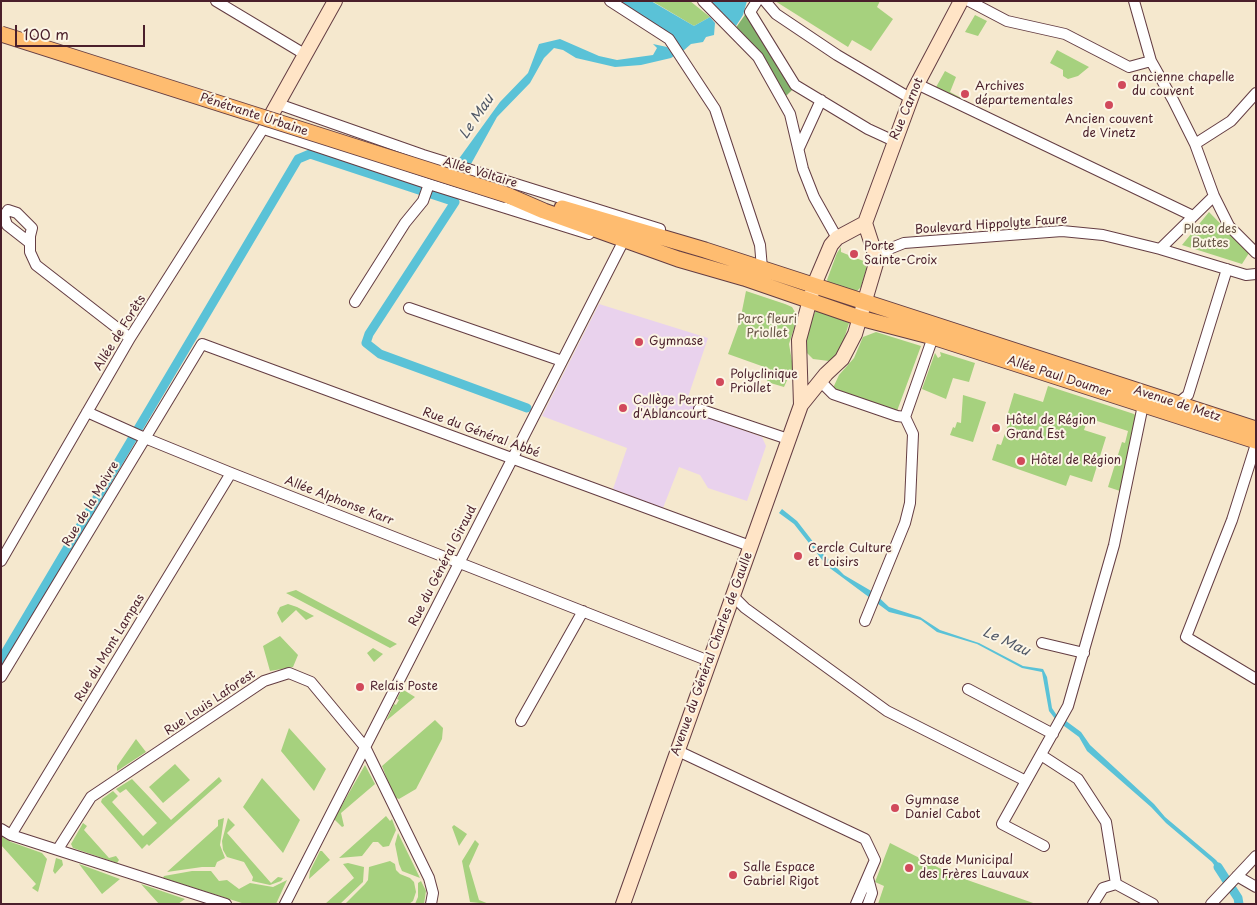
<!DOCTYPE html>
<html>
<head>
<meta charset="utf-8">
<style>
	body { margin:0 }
	#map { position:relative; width:1257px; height:905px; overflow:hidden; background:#f5e8ce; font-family:"Playpen Sans",sans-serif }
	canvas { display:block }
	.frame { position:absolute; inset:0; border:2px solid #4a1f2b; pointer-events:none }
	.scale { position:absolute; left:15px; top:25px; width:130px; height:22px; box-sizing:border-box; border:2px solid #4a1f2b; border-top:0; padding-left:6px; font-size:15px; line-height:18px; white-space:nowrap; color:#4a1f2b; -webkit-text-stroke:4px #fcf5e5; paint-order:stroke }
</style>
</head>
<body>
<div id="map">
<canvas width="1257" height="905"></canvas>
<div class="frame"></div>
<div class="scale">100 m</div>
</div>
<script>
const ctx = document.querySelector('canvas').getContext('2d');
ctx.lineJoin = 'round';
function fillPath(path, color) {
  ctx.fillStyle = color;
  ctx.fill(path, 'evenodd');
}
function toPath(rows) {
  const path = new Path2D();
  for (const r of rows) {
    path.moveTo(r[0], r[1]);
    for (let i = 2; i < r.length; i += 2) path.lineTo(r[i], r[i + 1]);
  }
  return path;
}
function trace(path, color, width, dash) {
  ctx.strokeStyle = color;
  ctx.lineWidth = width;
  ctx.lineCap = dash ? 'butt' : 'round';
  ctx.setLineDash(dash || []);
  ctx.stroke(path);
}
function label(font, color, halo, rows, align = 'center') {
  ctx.font = font + ' "Playpen Sans",sans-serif';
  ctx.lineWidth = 4;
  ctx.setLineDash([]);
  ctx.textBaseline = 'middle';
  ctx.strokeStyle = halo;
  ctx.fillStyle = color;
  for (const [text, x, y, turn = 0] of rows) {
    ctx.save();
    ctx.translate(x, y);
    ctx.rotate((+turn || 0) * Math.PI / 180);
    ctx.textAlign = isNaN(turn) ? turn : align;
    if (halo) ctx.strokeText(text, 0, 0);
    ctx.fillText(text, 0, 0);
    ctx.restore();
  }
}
fillPath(toPath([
	[599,304,708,338,688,397,702,402,697,414,762,437,766,446,747,501,708,488,700,475,679,467,663,508,613,489,627,448,542,416]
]), '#e9d2ed');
fillPath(toPath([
	[652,1,690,1,710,17,694,26],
	[775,1,880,1,877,7,893,19,871,51,852,40,848,47],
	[975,15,987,21,978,36,965,32],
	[1057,50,1089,67,1078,76,1068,79,1063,76,1063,70,1050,63],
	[945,71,956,77,950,92,965,100,963,104,935,89],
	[1209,212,1249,253,1242,264,1182,245],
	[841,247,841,252,866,262,868,257,866,270,861,287,857,291,829,283,827,280,837,253],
	[746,291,785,304,792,307,795,312,797,319,789,344,793,367,784,387,767,382,770,369,728,354,740,321],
	[816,310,849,323,840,352,829,361,813,359,805,351,804,337],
	[876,332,921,346,897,411,833,388,839,375,854,358,863,337],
	[940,352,975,363,969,382,953,378,946,399,922,389,935,353,938,358,941,356],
	[1048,386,1134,414,1137,417,1120,491,1108,487,1122,442,1125,443,1128,431,1088,418,1084,430,1106,437,1092,482,1070,475,1066,486,992,460,997,444,1001,445,1009,422,1011,415,1008,413,1014,393,1043,402],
	[963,395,986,402,973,442,950,435,953,427,955,428,957,422,961,423],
	[296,590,397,644,390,648,286,593],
	[288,604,297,607,314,616,306,620,296,610,282,623,277,613,280,607],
	[280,636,298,655,293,667,270,671,263,646],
	[373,648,383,654,374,662,367,653],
	[402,689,415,697,386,721,394,704,396,705,399,700,397,699],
	[435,720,443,728,442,739,416,789,399,799,394,797,382,766],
	[289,728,326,769,314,791,281,751],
	[136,739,146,752,117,771,117,766],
	[175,764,190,780,163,803,149,787],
	[365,765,375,784,341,813,344,826,342,827,334,819],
	[219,777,222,781,149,846,147,844,142,849,101,802,102,799,113,791,118,796,112,802,143,836,157,823,126,789,120,793,116,789,132,779,171,820],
	[262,778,300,820,283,853,243,807],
	[386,816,390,821,392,819,396,830,389,846,383,847,378,842,373,842,362,856,339,858],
	[224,818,220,845,225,858,217,862,215,867,202,867,167,872,218,826,218,820],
	[228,818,235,825,227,833,271,883,278,877,283,878,281,881,270,885,252,881,253,877,244,862,227,857,223,850,222,841],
	[83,823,87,826,84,830,109,858,116,856,119,860,117,863,73,848,71,844],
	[454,825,467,834,459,846,452,827],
	[398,833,420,878,402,871,399,864,395,844],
	[1,836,11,842,42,853,47,859,38,892,32,888,36,884,1,845],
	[475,840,479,844,469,866,479,900,489,904,470,902,462,861],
	[890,843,953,875,1036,904,878,904,884,886,875,882],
	[320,851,322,851,330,860,309,879,310,871],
	[56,858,62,860,63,865,55,874,53,871],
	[390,861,395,864,396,870,400,874,410,878,414,882,416,892,413,901,409,904,345,904,365,884,368,880,369,867],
	[348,863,364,867,363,882,340,904,325,904,354,878,343,864],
	[79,864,120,879,102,894],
	[192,871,211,871,219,881,227,880,239,889,250,883,273,887,287,880,276,904,245,904,163,878,164,876],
	[421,881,426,891,424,904,415,904,418,897,418,883],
	[141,884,185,899,178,904,159,904]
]), '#a6d17e');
fillPath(toPath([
	[747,12,794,88,786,96,773,75,735,29]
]), '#84b36d');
fillPath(toPath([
	[618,1,651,1,694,26,710,17,715,23,714,35,706,37,703,42,691,44,683,51,671,36],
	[710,1,747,1,743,15,736,26],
	[560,39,599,56,617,60,653,55,657,48,653,44,667,47,674,56,671,58,641,65,615,67,576,58,563,50,554,48,544,58,530,83,497,117,471,164,458,160,500,102,528,73,539,44],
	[782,509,797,521,821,552,844,575,873,592,889,607,920,617,940,630,979,643,1023,666,1043,669,1047,677,1052,708,1058,717,1056,720,1049,711,1042,672,1022,668,977,644,937,632,921,620,889,612,827,566,794,524,779,513],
	[1062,718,1081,732,1090,745,1154,804,1165,817,1216,860,1227,874,1223,878,1212,862,1166,823,1151,807,1087,751,1079,737,1060,723]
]), '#5ac2d7');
trace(toPath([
	[447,196,446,199,455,202,369,334,366,343,380,354,527,408],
	[1,660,298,159,310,154,446,199],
	[1218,867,1238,898,1239,904]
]), '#5ac2d7', 9);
const street = toPath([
	[216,1,306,55],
	[610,1,669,39,715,109,760,245,762,268],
	[703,1,758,57,790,114,803,169,814,197,837,238],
	[757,1,750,12,795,85,868,129,894,141],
	[765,1,776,14,837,55,910,98],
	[969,1,1007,21,1065,34,1129,67,1151,61],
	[1134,1,1151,61,1173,100,1195,144,1214,196,1229,226,1256,253],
	[917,84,1193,216],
	[278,104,423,155,660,229],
	[264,129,429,184,589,234],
	[1195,144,1231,121,1256,93],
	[799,148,821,100],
	[30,243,7,225,4,216,8,210,17,213,32,228,30,236,30,252,36,265,130,338],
	[1160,249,1214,196],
	[877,260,889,249,904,243,1062,231,1103,235,1160,249,1246,275,1256,274],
	[355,302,405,223,423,201,429,184],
	[409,308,562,361],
	[820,381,833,394,897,416,905,417,933,337],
	[1177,404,1188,395,1227,269],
	[699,409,788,439],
	[87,412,145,438,231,473,709,661],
	[1256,444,1232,520,1186,637,1256,679],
	[1,561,130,338,266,124],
	[733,596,745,608,887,711,1026,781],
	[865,621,905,523,910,503,913,434,905,417],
	[1042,643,1084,653],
	[1,677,202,344,750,546],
	[968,689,1053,734],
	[521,721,583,611],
	[678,751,865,839,875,860,856,904],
	[1041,755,1078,779,1106,822,1116,884,1153,904],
	[1,829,11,835,226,904],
	[11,835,231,473],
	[1044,846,1002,824,1068,706,1114,545,1143,405],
	[58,849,91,797,264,681,289,673,311,682,365,747,429,878,433,893,431,904],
	[1237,876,1256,887],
	[868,878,872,893,868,904],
	[285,904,624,240,618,239],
	[1093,904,1103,888,1116,884],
	[1211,904,1256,856]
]);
const secondary = toPath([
	[268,121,335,1],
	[801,405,799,340,814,285,831,245,837,238,865,223],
	[623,904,801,405,826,374,842,359,855,334,877,260,865,223,914,90,961,1]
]);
const primary = toPath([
	[507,195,544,211,678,259,744,278,860,318,933,337,1256,441],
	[562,208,705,250,1256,429]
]);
trace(street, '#643d43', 12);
trace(secondary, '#643d43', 16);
trace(primary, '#643d43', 17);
trace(street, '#fff', 10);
trace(secondary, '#ffe4c6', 14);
trace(primary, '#febc70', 15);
const primaryBridge = toPath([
	[1,34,507,195]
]);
trace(primaryBridge, '#643d43', 17, []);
trace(primaryBridge, '#febc70', 15);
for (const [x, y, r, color] of [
	[1122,85,5,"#d1495b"],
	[965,94,5,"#d1495b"],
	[1109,105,5,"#d1495b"],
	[854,254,5,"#d1495b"],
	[639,342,5,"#d1495b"],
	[720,382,5,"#d1495b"],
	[623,408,5,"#d1495b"],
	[996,428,5,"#d1495b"],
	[1021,461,5,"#d1495b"],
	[798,556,5,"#d1495b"],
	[360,687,5,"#d1495b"],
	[895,808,5,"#d1495b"],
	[909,868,5,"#d1495b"],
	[733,875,5,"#d1495b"]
]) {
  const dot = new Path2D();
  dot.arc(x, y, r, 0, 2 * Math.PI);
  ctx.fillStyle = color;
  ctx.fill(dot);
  trace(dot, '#fcf5e5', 2);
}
label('12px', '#4a1f2b', '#fcf5e5', [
	["ancienne chapelle",1132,78],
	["du couvent",1132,92],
	["Archives",975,87],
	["départementales",975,101],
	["Ancien couvent",1109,120,"center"],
	["de Vinetz",1109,134,"center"],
	["Porte",864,247],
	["Sainte-Croix",864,261],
	["Gymnase",649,342],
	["Polyclinique",730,375],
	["Priollet",730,389],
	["Collège Perrot",633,401],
	["d'Ablancourt",633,415],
	["Hôtel de Région",1006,421],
	["Grand Est",1006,435],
	["Hôtel de Région",1031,461],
	["Cercle Culture",808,549],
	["et Loisirs",808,563],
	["Relais Poste",370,687],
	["Gymnase",905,801],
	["Daniel Cabot",905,815],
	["Stade Municipal",919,861],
	["des Frères Lauvaux",919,875],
	["Salle Espace",743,868],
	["Gabriel Rigot",743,882]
], 'left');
label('12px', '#4a1f2b', '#fcf5e5', [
	["Rue Carnot",907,109,-67],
	["Pénétrante Urbaine",254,115,18],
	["Allée Voltaire",480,173,17],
	["Boulevard Hippolyte Faure",991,225,-4],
	["Allée de Forêts",120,333,-58],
	["Allée Paul Doumer",1059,377,18],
	["Avenue de Metz",1177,404,18],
	["Rue du Général Abbé",481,433,20],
	["Allée Alphonse Karr",339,501,21],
	["Rue de la Moivre",91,504,-59],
	["Rue du Général Giraud",443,566,-63],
	["Rue du Mont Lampas",110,648,-59],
	["Avenue du Général Charles de Gaulle",712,654,-70],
	["Rue Louis Laforest",210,703,-34]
]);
label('12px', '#665444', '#fcf5e5', [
	["Place des",1210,230],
	["Buttes",1210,244],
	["Parc fleuri",767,320],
	["Priollet",767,334]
]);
label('italic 14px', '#505867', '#fcf5e5', [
	["Le Mau",477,117,-56],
	["Le Mau",1006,642,25]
]);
</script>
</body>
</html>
